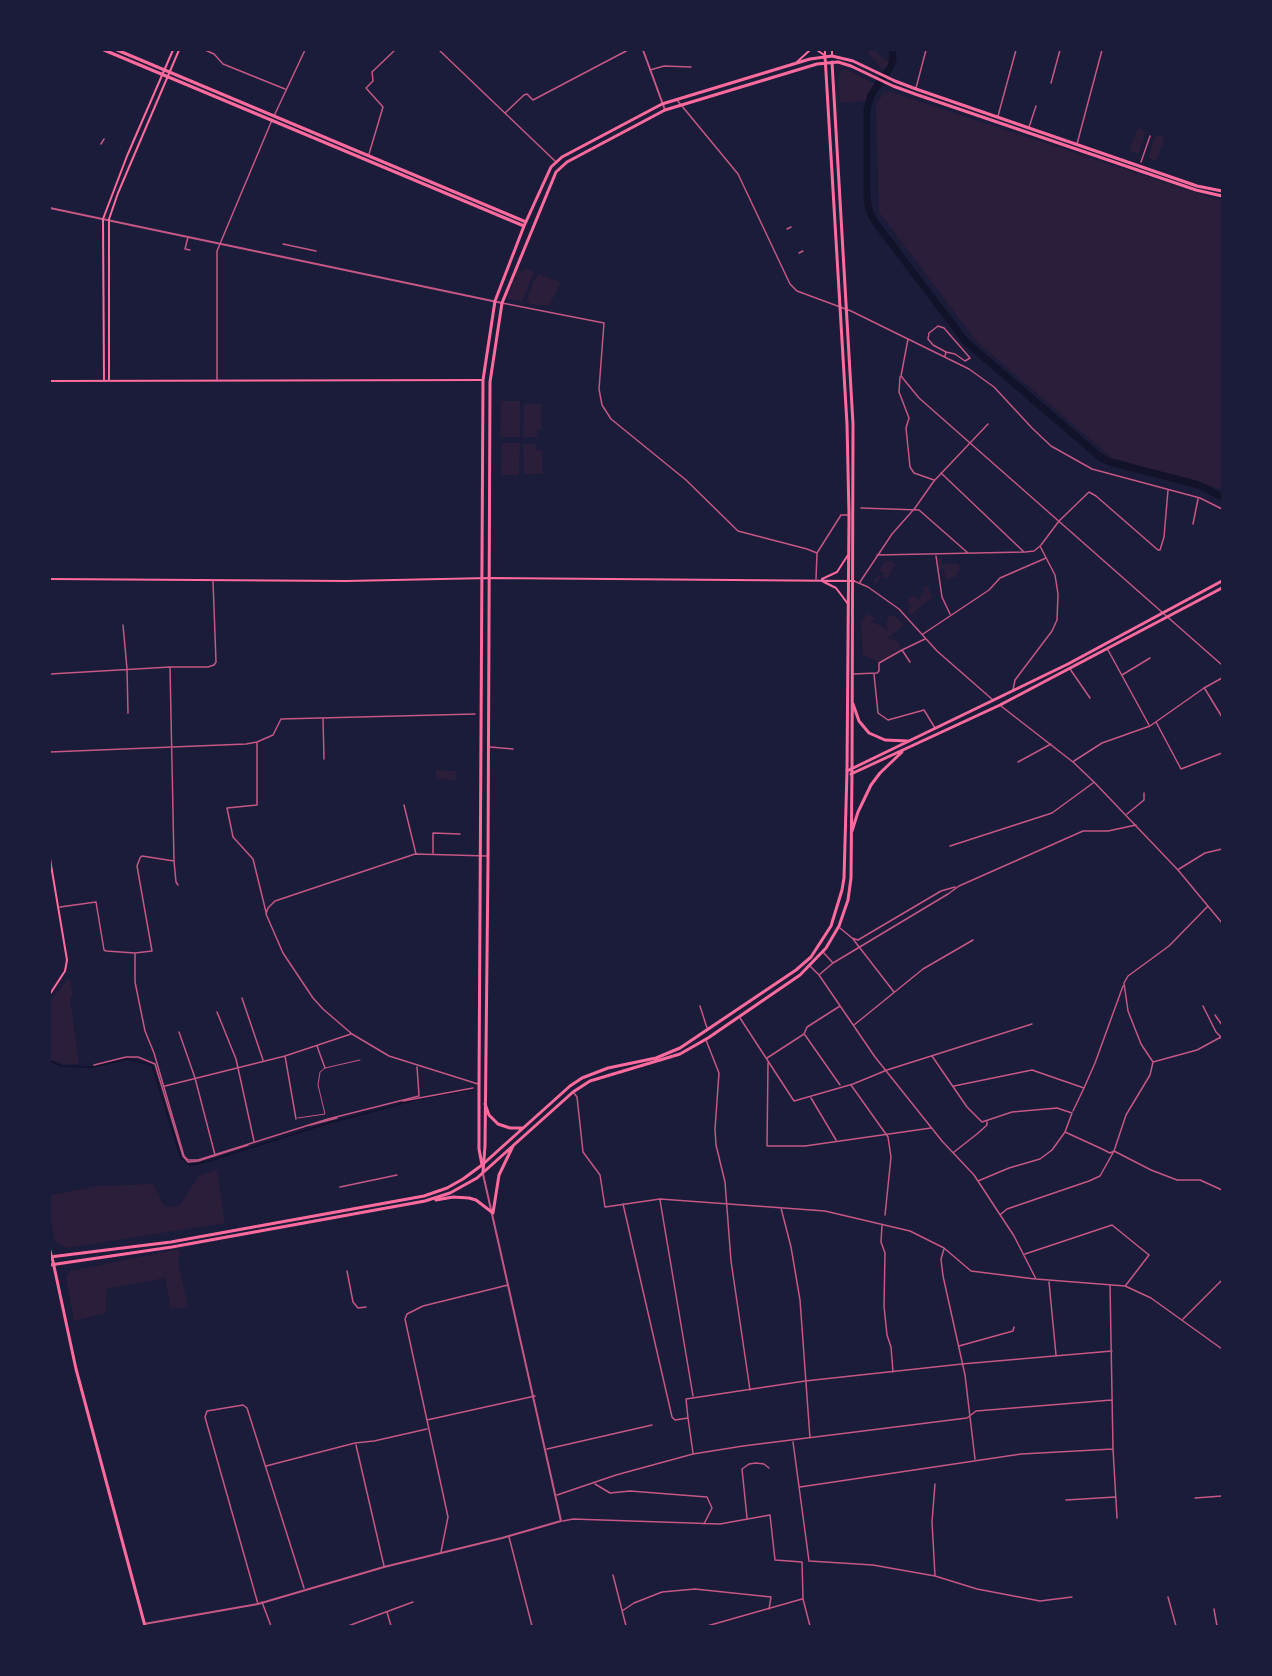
<!DOCTYPE html>
<html>
<head>
<meta charset="utf-8">
<style>
	body { margin:0 }
	#map { position:relative; width:1272px; height:1676px; overflow:hidden; background:#1b1b3a; font-family:"PT Sans Narrow",sans-serif }
	canvas { display:block }
	.frame { position:absolute; inset:0; border:51px solid #1b1b3a; pointer-events:none }
</style>
</head>
<body>
<div id="map">
<canvas width="1272" height="1676"></canvas>
<div class="frame"></div>
</div>
<script>
const ctx = document.querySelector('canvas').getContext('2d');
ctx.lineJoin = 'round';
function fillPath(path, color) {
  ctx.fillStyle = color;
  ctx.fill(path, 'evenodd');
}
function toPath(rows) {
  const path = new Path2D();
  for (const r of rows) {
    path.moveTo(r[0], r[1]);
    for (let i = 2; i < r.length; i += 2) path.lineTo(r[i], r[i + 1]);
  }
  return path;
}
function trace(path, color, width, dash) {
  ctx.strokeStyle = color;
  ctx.lineWidth = width;
  ctx.lineCap = dash ? 'butt' : 'round';
  ctx.setLineDash(dash || []);
  ctx.stroke(path);
}
fillPath(toPath([
	[866,50,876,50,879,55,889,62,886,68,882,69],
	[846,69,875,84,865,101,840,103,838,76,841,71],
	[835,81,837,81,840,142,839,141],
	[884,92,891,92,1215,199,1222,200,1222,489,1112,458,976,341,879,212,876,106],
	[1138,128,1144,130,1145,134,1138,154,1129,151],
	[1159,135,1165,137,1156,161,1148,158,1155,137],
	[525,268,534,272,522,302,508,299,507,293,512,287,512,281,516,279,514,273,516,270,520,270,521,274],
	[539,274,561,282,549,306,530,304,527,300,533,282],
	[501,401,520,401,520,437,500,437],
	[524,404,541,404,541,430,537,430,537,437,523,437],
	[502,443,520,443,519,475,501,475],
	[523,444,536,444,536,450,542,450,543,474,524,474],
	[937,558,942,558,942,564,959,564,960,571,957,571,957,577,951,577,951,579,946,580,944,569,939,570],
	[885,561,892,561,892,563,896,564,887,579,881,576,877,584,873,583,875,577,877,578,879,575,882,576,884,573,879,571],
	[927,585,932,597,911,615,907,612,911,606,907,600,915,596,919,600,921,598,919,596,924,592,922,588],
	[867,614,875,618,871,622,882,626,888,632,886,625,889,616,895,616,904,625,887,638,899,642,901,649,879,662,863,655,861,623],
	[436,770,456,771,456,780,436,779],
	[68,979,70,980,73,996,70,998,79,1064,63,1064,50,1059,50,1001],
	[217,1170,225,1223,67,1248,55,1242,50,1216,50,1195,98,1186,153,1184,165,1207,179,1206,199,1176],
	[179,1249,180,1255,178,1260,188,1307,171,1309,165,1278,106,1289,106,1313,74,1321,66,1276,71,1271]
]), '#2a1e3b');
trace(toPath([
	[50,1061,62,1066,92,1067,127,1059,152,1065,181,1158,190,1165,202,1163,329,1123,419,1099,473,1089]
]), '#12122b', 1.5);
trace(toPath([
	[892,50,893,59,891,66,871,95,867,110,867,196,869,210,875,222,966,342,1100,457,1110,462,1199,485,1222,497]
]), '#12122b', 7);
trace(toPath([
	[298,1118,325,1114,318,1085,320,1072,325,1068,360,1060]
]), '#c65784', 1);
trace(toPath([
	[50,51,50,50],
	[1141,162,1150,136],
	[94,1065,126,1057,138,1057,155,1064,183,1156,188,1162,198,1161,248,1145],
	[403,1101,473,1088],
	[310,1125,337,1118]
]), '#c65784', 1.5);
trace(toPath([
	[205,50,214,54,223,64,285,89],
	[439,50,555,161],
	[650,70,664,66,691,67],
	[1051,83,1060,50],
	[916,88,926,50],
	[677,100,738,174,790,284,797,291,851,311,969,369,994,387,1032,428,1051,446,1092,469,1200,498,1222,509],
	[505,113,524,95,527,94,533,100,628,50],
	[274,116,305,50],
	[998,116,1016,50],
	[1029,127,1036,106],
	[101,144,104,139],
	[1077,144,1102,50],
	[369,154,383,107,366,88,373,81,372,72,395,50],
	[787,229,791,227],
	[188,237,185,249,190,250],
	[283,244,316,251],
	[799,253,803,251],
	[502,303,604,323,599,389,602,405,611,419,686,480,738,531,807,549,817,553,816,579],
	[908,339,901,376,919,398,1222,665],
	[945,356,946,352,933,345,928,339,929,333,938,326,944,328,970,358,965,361,955,354,946,352],
	[900,377,899,392,909,418,906,428,910,467,914,473,934,480],
	[217,381,217,251,272,120],
	[941,473,1024,552],
	[861,508,919,510,968,553],
	[1193,524,1198,499],
	[1041,545,1059,521,1089,492,1096,496,1158,550,1160,550,1164,537,1168,490],
	[817,553,841,515,849,515],
	[877,555,1025,552,1034,551,1040,546,1055,575,1058,594,1057,620,1052,631,1015,680,1013,690],
	[936,556,942,597,950,614],
	[854,581,868,587,899,609,937,651,993,700],
	[860,582,892,534,915,508,934,481,988,424],
	[123,625,127,669,128,713],
	[923,634,989,590,1000,578,1046,558],
	[1108,650,1149,725],
	[910,662,902,650,925,639],
	[1070,669,1090,698],
	[50,674,170,667,208,667,214,665,216,662,213,581],
	[853,674,877,673,879,671,879,663,902,650],
	[874,674,878,713,888,720,924,710,935,728],
	[1122,675,1150,658],
	[1205,689,1222,717],
	[1001,706,1073,762,1094,782,1178,870,1222,923],
	[323,719,324,759],
	[1156,722,1181,769,1222,753],
	[257,743,257,805,227,808,233,837,253,859,266,912],
	[490,747,513,749],
	[50,752,246,744,257,742,273,735,281,719,475,714],
	[1074,761,1102,743,1150,726,1204,688,1222,678],
	[1018,762,1051,744],
	[404,805,416,854],
	[1127,814,1144,800,1144,793],
	[950,846,1052,813,1093,783],
	[433,853,433,833,460,834],
	[174,861,176,882,178,885],
	[1179,869,1205,853,1222,849],
	[60,907,96,902,104,950,106,951,135,953,152,951,137,866,140,858,142,856,174,861,170,667],
	[840,928,852,938,858,940,941,891,955,887],
	[853,939,894,992],
	[823,952,833,963],
	[135,954,135,982,145,1031,154,1053,184,1156,188,1160,198,1160,328,1119,419,1096],
	[810,966,819,975,875,1057,942,1141,974,1175,1014,1236,1036,1279,1125,1286,1151,1298,1222,1349],
	[820,974,833,963,948,894,959,886,1083,831,1108,831,1136,825],
	[242,998,263,1060],
	[700,1006,707,1028],
	[1203,1006,1216,1032,1221,1037,1222,1036],
	[217,1012,236,1059,254,1141],
	[1215,1015,1222,1025],
	[740,1018,794,1101,853,1084,887,1070,1032,1024],
	[854,1025,923,969,973,940],
	[179,1032,195,1078,215,1155],
	[805,1035,840,1085],
	[706,1040,719,1073,715,1129,716,1145,725,1182,731,1261,750,1390],
	[317,1046,325,1068],
	[285,1056,296,1119],
	[932,1056,967,1107,982,1122,1012,1112,1057,1108,1072,1113,1065,1132,1100,1148,1110,1153,1114,1151,1151,1170,1177,1180,1200,1180,1222,1190],
	[767,1058,804,1034,807,1027,840,1006],
	[1153,1062,1197,1050,1221,1037,1222,1040],
	[768,1063,767,1146,805,1146,931,1128],
	[417,1067,419,1095],
	[478,1084,389,1056,352,1034,323,1009,313,998,283,953,266,914,268,908,275,901,415,854,488,856],
	[851,1085,888,1137,891,1157,885,1215],
	[165,1086,285,1056,351,1034],
	[954,1086,1032,1070,1084,1088,1073,1111],
	[1084,1088,1095,1063,1123,986],
	[574,1093,577,1097,583,1152,600,1175,605,1207,660,1199,825,1211,910,1231,944,1248,971,1271,1035,1279],
	[811,1098,836,1140],
	[954,1152,977,1134,987,1125,987,1122],
	[978,1181,1009,1168,1040,1159,1052,1150,1065,1132],
	[340,1187,397,1175],
	[660,1200,693,1396],
	[623,1204,672,1417,675,1420,688,1418,693,1453],
	[781,1208,791,1247,800,1300,810,1438],
	[1001,1214,1007,1209,1089,1181,1100,1176,1114,1151,1126,1115,1150,1075,1153,1062,1141,1044,1128,1011,1124,983,1128,976,1169,946,1208,906],
	[882,1225,881,1242,885,1253,884,1306,887,1335,891,1347,893,1372],
	[944,1249,941,1259,943,1276,965,1375,975,1459],
	[1025,1254,1112,1225,1149,1255,1126,1285],
	[347,1271,353,1302,358,1308,366,1307],
	[1049,1282,1056,1355],
	[1110,1285,1113,1449,1117,1518],
	[1183,1319,1222,1280],
	[959,1346,1013,1331,1014,1327],
	[688,1418,686,1399,805,1381,962,1364,1112,1351],
	[427,1420,535,1396],
	[793,1442,809,1561,873,1565,935,1576],
	[356,1445,384,1566],
	[547,1449,652,1425],
	[266,1466,355,1443,374,1441,427,1429],
	[595,1484,610,1493,630,1491,707,1497,712,1508,704,1524],
	[935,1484,932,1522,935,1576,977,1589,1040,1601,1072,1597],
	[800,1487,1021,1454,1113,1449],
	[557,1495,616,1475,693,1454,743,1446,967,1418,976,1411,1112,1400],
	[1195,1498,1222,1496],
	[1066,1500,1115,1497],
	[747,1518,742,1469,749,1464,756,1463,764,1464,769,1468],
	[563,1521,573,1519,720,1524,770,1515,775,1560,802,1562,803,1599,810,1626],
	[509,1537,532,1626],
	[441,1552,448,1517,405,1319,407,1314,423,1306,508,1285],
	[613,1575,626,1626],
	[1168,1597,1176,1626],
	[262,1602,271,1626],
	[258,1604,205,1417,207,1411,243,1405,247,1408,304,1588],
	[1214,1609,1217,1626],
	[622,1611,634,1603,662,1592,695,1589,771,1597,769,1609],
	[387,1612,391,1626],
	[348,1626,413,1602],
	[707,1626,802,1599]
]), '#c65784', 1.5);
trace(toPath([
	[643,50,665,110],
	[50,208,502,303],
	[144,1624,258,1604,384,1567,502,1538,561,1521,483,1174]
]), '#c65784', 2);
trace(toPath([
	[817,50,824,55],
	[832,50,832,56],
	[825,56,825,50],
	[797,62,810,50],
	[109,380,109,219,118,193,179,50],
	[50,381,483,380],
	[104,381,103,219,127,156,173,50],
	[50,579,346,581,489,578,854,581],
	[822,579,837,572,848,555],
	[822,581,836,588,848,604],
	[50,859,67,960,65,971,50,994],
	[50,1249,52,1257]
]), '#ff6b9d', 2);
trace(toPath([
	[104,50,524,226],
	[117,50,526,222],
	[825,56,847,424,849,515,847,771],
	[832,62,853,424,852,768],
	[482,1165,479,1149,479,1085,483,380,495,301,524,226,551,167,562,157,662,104,810,59,832,56,853,61,895,81,916,89,1197,186,1222,191],
	[483,1172,485,1146,488,863,490,382,502,303,556,172,567,162,665,110,817,64,838,62,851,66,893,86,915,94,1196,190,1222,196],
	[52,1257,76,1369,145,1626]
]), '#ff6b9d', 3);
trace(toPath([
	[853,704,859,721,869,733,885,740,908,741],
	[851,774,1000,705,1222,588],
	[852,831,858,812,871,785,880,773,902,752],
	[485,1104,489,1115,498,1124,510,1128,522,1128],
	[436,1200,453,1197,469,1198,476,1200,493,1213],
	[493,1213,499,1175,513,1146],
	[50,1257,171,1242,424,1196,447,1188,463,1179,482,1165,570,1086,582,1078,608,1068,656,1058,680,1048,796,970,811,957,831,926,842,890,844,878,847,771,1068,664,1222,581],
	[50,1265,172,1247,425,1201,450,1193,477,1178,573,1092,590,1081,680,1054,708,1038,800,975,826,948,839,926,848,900,851,878,852,768]
]), '#ff6b9d', 3);
</script>
</body>
</html>
